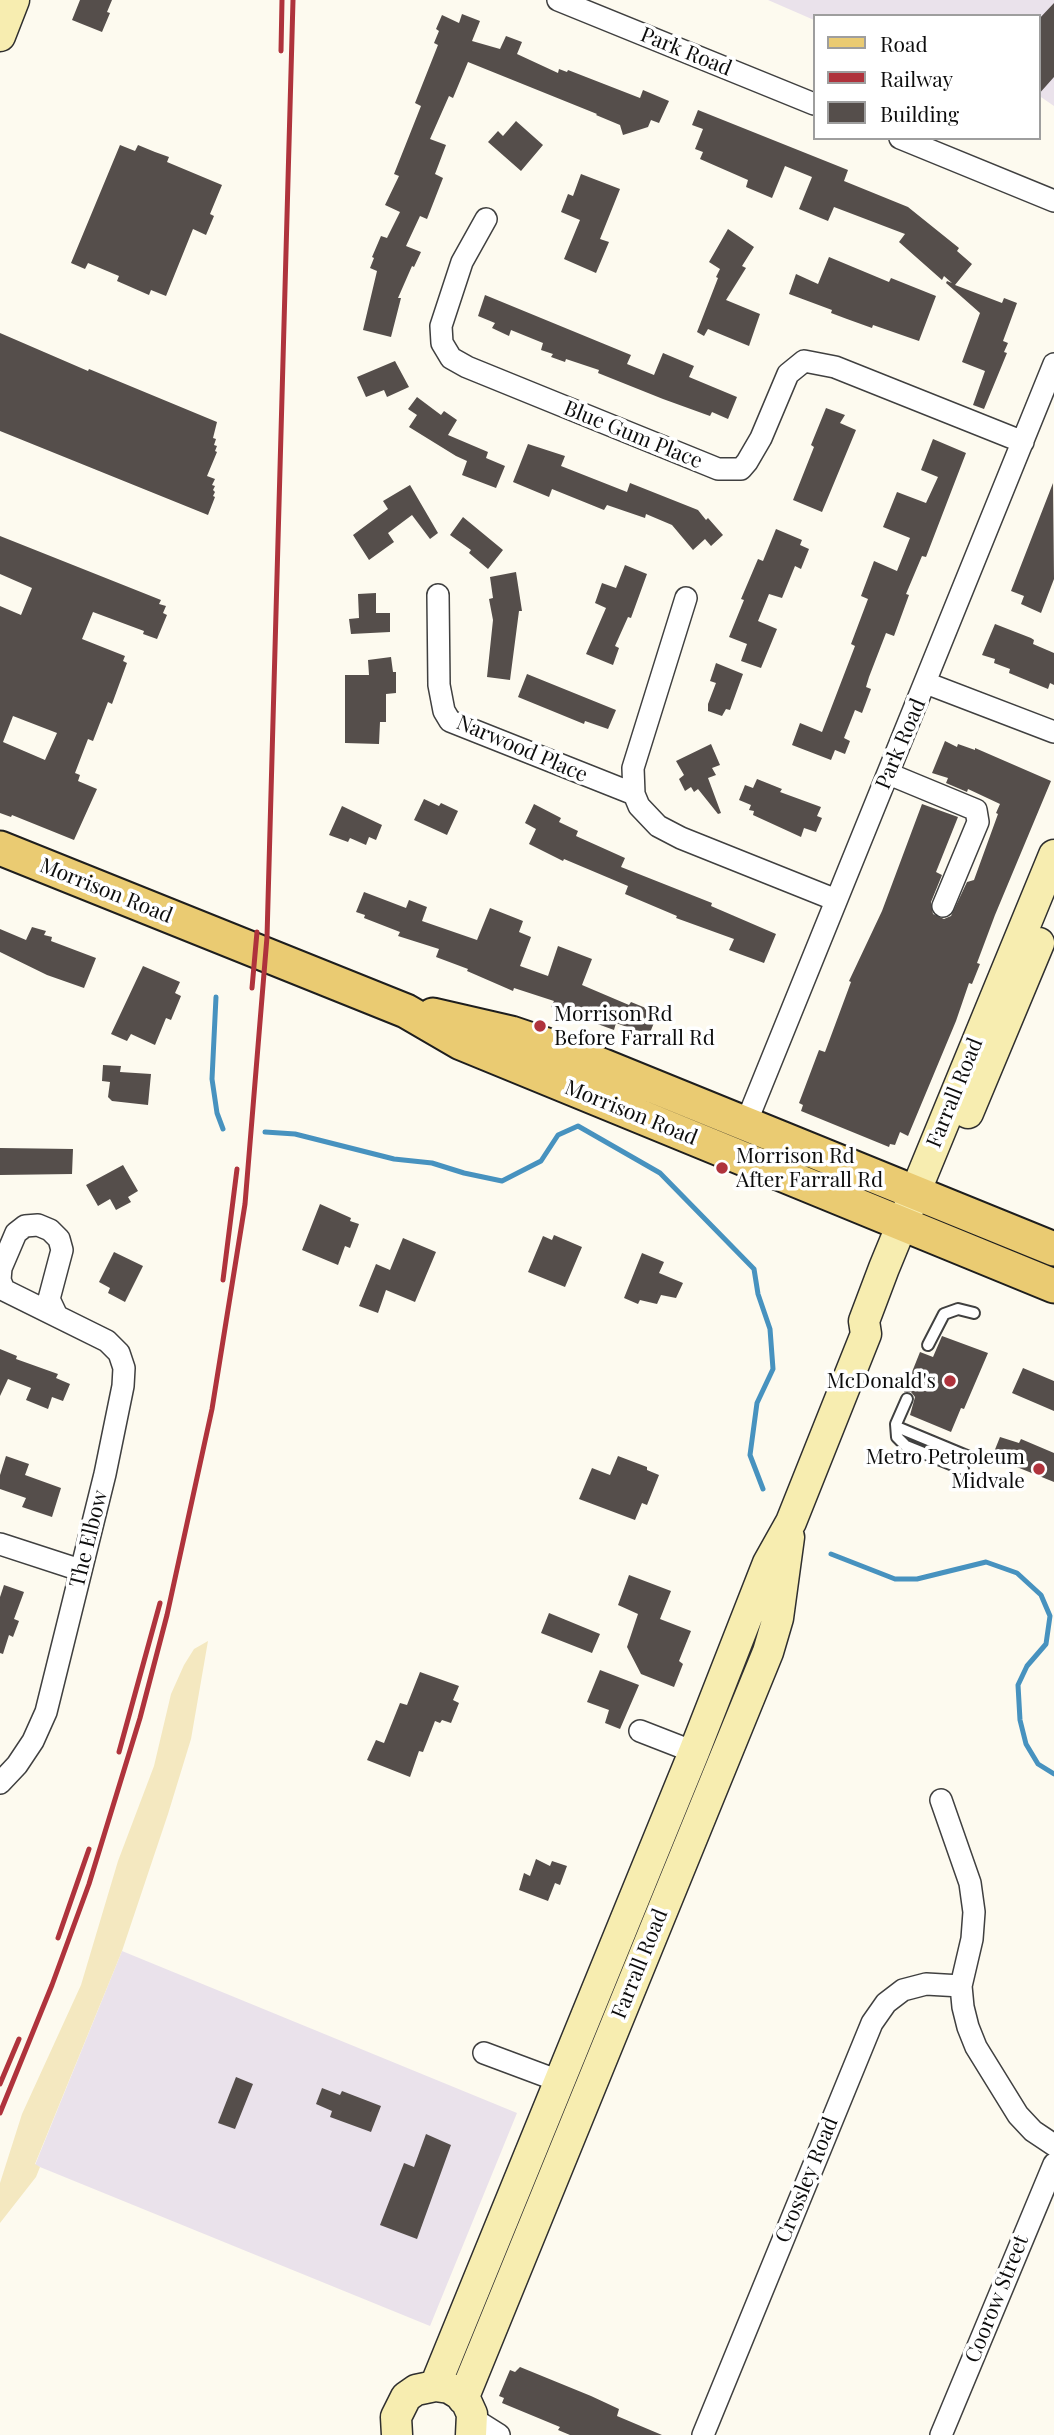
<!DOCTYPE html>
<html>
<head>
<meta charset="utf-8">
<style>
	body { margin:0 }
	#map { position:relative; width:1054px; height:2435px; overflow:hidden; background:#fdfaef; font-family:"Playfair Display",serif }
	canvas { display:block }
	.legend { position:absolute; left:813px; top:14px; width:228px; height:126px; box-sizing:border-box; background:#fff; border:2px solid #9e9e9e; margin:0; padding:9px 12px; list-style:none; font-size:21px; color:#0d0d0d }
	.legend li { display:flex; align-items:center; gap:14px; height:35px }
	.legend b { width:35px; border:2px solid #9e9e9e }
</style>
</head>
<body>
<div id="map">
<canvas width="1054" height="2435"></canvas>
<ul class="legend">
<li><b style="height:9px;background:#eacb72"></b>Road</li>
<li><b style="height:9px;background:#af333c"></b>Railway</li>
<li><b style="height:19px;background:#554e4b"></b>Building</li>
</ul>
</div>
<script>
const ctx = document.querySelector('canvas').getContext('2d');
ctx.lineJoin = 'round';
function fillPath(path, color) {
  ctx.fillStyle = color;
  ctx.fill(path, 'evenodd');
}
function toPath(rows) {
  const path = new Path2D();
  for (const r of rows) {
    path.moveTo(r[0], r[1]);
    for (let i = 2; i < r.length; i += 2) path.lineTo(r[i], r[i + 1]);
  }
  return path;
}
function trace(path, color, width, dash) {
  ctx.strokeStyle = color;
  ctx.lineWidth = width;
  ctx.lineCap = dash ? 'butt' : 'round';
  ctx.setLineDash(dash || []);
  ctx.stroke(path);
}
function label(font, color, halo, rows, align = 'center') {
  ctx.font = font + ' "Playfair Display",serif';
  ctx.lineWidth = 7;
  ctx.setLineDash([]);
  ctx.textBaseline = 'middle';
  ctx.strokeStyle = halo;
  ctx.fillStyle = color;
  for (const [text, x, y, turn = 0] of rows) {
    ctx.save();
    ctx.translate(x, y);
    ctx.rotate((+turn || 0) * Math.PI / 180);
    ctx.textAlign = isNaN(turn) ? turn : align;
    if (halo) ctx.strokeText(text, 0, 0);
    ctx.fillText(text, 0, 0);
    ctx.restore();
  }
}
fillPath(toPath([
	[768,0,1054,0,1054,106,1038,95,1038,16,814,16,814,20],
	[122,1951,517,2113,430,2326,35,2165]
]), '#eae2eb');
fillPath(toPath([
	[208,1641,191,1739,168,1814,122,1951,35,2164,40,2167,36,2177,0,2223,0,2183,22,2114,81,1985,118,1861,154,1766,171,1694,184,1665,194,1649]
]), '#f4e8c0');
trace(toPath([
	[216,997,212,1079,217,1113,223,1129],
	[265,1132,295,1134,394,1159,432,1163,464,1173,502,1181,541,1161,558,1135,578,1126,660,1173,754,1269,758,1294,770,1329,773,1369,757,1403,750,1455,763,1489],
	[831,1554,895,1579,917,1579,986,1562,1017,1573,1041,1595,1050,1616,1046,1644,1027,1666,1018,1685,1020,1720,1026,1744,1038,1764,1054,1774]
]), '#4792bf', 5);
fillPath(toPath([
	[80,0,112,0,107,12,110,13,102,32,72,20],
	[1054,3,1054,77,1038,95,1038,20],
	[462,14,480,21,472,41,500,49,506,36,522,42,517,54,558,73,559,69,567,72,568,70,640,98,643,90,669,101,659,123,651,120,648,127,623,135,620,125,596,115,597,114,468,62,453,98,449,96,430,139,446,145,435,174,443,178,427,219,420,216,406,246,421,252,414,267,412,266,398,298,401,298,391,337,363,330,377,271,370,268,374,258,372,257,381,236,387,238,400,212,385,205,399,176,394,174,421,106,415,103,438,45,434,43,439,31,436,29,442,15,459,23],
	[698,110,848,170,844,181,908,207,959,248,957,251,972,264,955,285,1002,303,1004,298,1017,303,1003,341,1008,343,1004,352,1007,353,984,409,973,405,985,371,962,362,980,313,946,283,947,281,952,283,944,276,942,280,899,242,905,234,834,207,828,221,799,209,812,177,785,166,772,198,746,187,748,180,700,159,703,152,695,149,703,129,692,125],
	[516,121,543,145,521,171,488,142,498,131,503,136],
	[120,145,135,151,138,145,155,152,169,157,167,162,222,185,210,214,214,216,206,235,193,229,166,296,151,290,149,295,117,281,119,276,88,263,85,269,71,263],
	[581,174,620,189,600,239,609,242,596,273,564,259,580,220,561,212,568,194,573,196],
	[728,229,754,247,742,266,746,268,726,300,760,314,749,346,708,329,704,336,697,332,718,278,716,277,720,269,709,262],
	[829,257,889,282,891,278,936,296,919,341,873,325,872,328,847,319,831,313,832,310,789,294,796,274,818,284],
	[485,295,631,355,627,364,654,375,663,353,694,366,689,377,737,397,728,419,712,412,710,416,663,399,598,373,599,370,566,359,565,362,551,357,553,354,541,350,543,343,511,330,509,336,492,328,495,323,478,316],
	[0,333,88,371,89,369,217,422,213,438,216,439,214,445,217,446,215,451,217,452,207,476,215,479,212,485,215,486,213,490,215,492,213,496,215,497,208,515,0,431],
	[395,361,409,387,387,397,384,390,366,397,357,377],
	[417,397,441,415,444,411,457,420,448,435,488,452,486,458,505,466,496,488,462,475,467,461,456,456,409,427,417,415,408,409],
	[826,408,845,415,840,423,856,430,822,512,793,500,814,447,811,445],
	[933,439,966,453,926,557,922,556,906,594,909,595,894,636,886,633,869,677,866,687,871,689,862,713,855,710,844,738,850,741,845,754,835,750,831,760,792,745,800,723,822,732,855,646,851,644,868,599,861,596,874,561,897,571,910,538,883,527,897,492,926,503,938,477,921,470],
	[528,444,565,456,561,466,627,492,630,483,698,510,706,520,708,518,723,535,711,546,705,539,693,550,672,525,646,514,645,518,607,505,604,510,552,489,549,497,513,482],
	[1053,483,1054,579,1041,613,1021,604,1024,596,1011,591],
	[410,485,438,533,430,539,412,515,388,533,394,542,369,560,353,535,388,509,383,501],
	[463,517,503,550,488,569,469,553,471,550,450,535],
	[776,529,802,540,800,545,809,549,801,569,795,566,782,598,769,594,758,621,777,629,761,668,741,661,747,644,729,637,744,600,741,599,758,559,763,561],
	[0,536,161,600,159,604,166,606,163,613,167,615,157,639,143,634,144,631,93,612,82,639,125,656,123,661,127,663,112,704,108,702,93,741,88,739,75,773,80,775,78,781,97,789,74,840,12,815,11,817,0,813,0,606,21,615,32,588,0,574],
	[13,716,57,733,45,760,3,742],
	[625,565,647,574,631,618,628,617,615,646,619,648,613,665,586,654,606,608,595,603,602,583,616,588],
	[516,572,522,611,519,611,510,680,487,677,493,620,489,599,493,598,490,577],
	[376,593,376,613,390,613,390,632,351,634,349,619,359,618,358,594],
	[995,624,1031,638,1034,640,1033,644,1054,653,1054,685,1050,683,1048,689,1009,673,1010,669,994,663,995,659,982,655],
	[391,657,393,672,396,672,396,693,386,694,386,722,380,722,379,744,345,743,345,675,369,675,368,660],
	[716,663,743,674,730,710,726,709,722,716,708,711,708,704,716,683,710,681],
	[527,674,616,710,608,729,585,721,584,724,518,697],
	[945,741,957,747,958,744,975,750,975,748,1051,781,995,915,977,963,980,964,972,984,969,983,956,1021,908,1136,900,1132,895,1145,890,1144,889,1147,801,1111,803,1105,799,1103,819,1050,825,1052,851,982,849,981,882,911,922,804,958,817,936,872,942,875,931,902,933,914,944,919,951,916,967,882,974,880,998,814,996,813,1000,804,968,789,967,792,946,783,948,778,932,773],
	[711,744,720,765,712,768,716,775,708,778,721,813,718,814,698,789,694,792,691,787,685,791,679,779,684,775,676,761],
	[757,779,782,789,780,792,821,807,817,816,822,818,816,832,804,828,801,837,753,815,754,811,749,810,751,805,739,800,745,785,753,788],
	[424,799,439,806,441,803,458,811,447,835,414,820],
	[534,804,561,818,559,822,578,831,576,836,625,858,621,867,712,903,711,906,776,934,764,963,729,950,734,939,676,918,677,916,625,894,628,886,564,859,563,861,529,844,536,829,525,823],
	[342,806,382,825,376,840,369,837,366,845,350,838,348,842,329,835],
	[364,892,406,908,409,900,427,907,422,921,477,940,490,908,523,921,519,932,531,937,520,966,548,976,558,946,592,959,582,985,629,1005,631,1002,658,1013,649,1035,616,1023,614,1030,551,1007,554,1001,514,988,513,991,467,971,468,969,436,957,439,949,398,936,400,932,364,918,365,915,356,912],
	[32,927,46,931,44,935,52,937,51,941,96,958,84,988,47,975,0,952,0,929,26,940],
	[143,966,180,982,175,993,181,996,171,1020,166,1018,155,1045,131,1034,127,1041,111,1034],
	[103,1065,121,1066,120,1072,151,1074,148,1105,112,1101,108,1097,110,1082,102,1081],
	[0,1148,73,1149,72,1174,0,1175],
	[123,1165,138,1191,128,1197,131,1202,116,1210,110,1199,98,1206,86,1185],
	[320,1204,351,1218,350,1221,359,1224,350,1248,345,1246,338,1265,302,1250],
	[554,1235,582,1247,565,1287,528,1272,543,1236,552,1240],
	[403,1238,436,1252,415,1302,386,1290,378,1313,359,1306,376,1264,390,1270],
	[114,1252,143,1266,125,1302,108,1293,110,1288,99,1282],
	[642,1253,664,1262,659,1273,683,1283,676,1298,661,1295,657,1304,640,1300,638,1304,624,1298],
	[942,1336,988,1353,964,1409,961,1408,951,1432,910,1415,915,1397,911,1392,904,1392,920,1352,933,1357],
	[0,1349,17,1356,16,1359,58,1374,56,1378,70,1384,63,1401,52,1397,48,1409,26,1400,31,1388,8,1379,0,1396],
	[1023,1368,1054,1381,1054,1411,1012,1393],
	[1000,1437,1019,1443,1021,1439,1054,1453,1054,1482,992,1457],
	[6,1456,29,1464,25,1475,61,1488,52,1517,22,1507,26,1498,0,1489,0,1475],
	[618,1456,647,1467,647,1470,659,1475,647,1505,642,1503,635,1520,579,1499,592,1468,610,1475],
	[629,1575,671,1591,660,1619,691,1631,679,1661,683,1664,674,1687,641,1674,627,1647,638,1614,618,1605],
	[4,1585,24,1592,14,1619,19,1621,13,1637,9,1635,3,1654,0,1653,0,1597],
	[549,1613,600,1634,592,1653,541,1633],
	[600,1670,639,1685,620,1729,605,1723,609,1710,587,1702],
	[420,1672,459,1686,453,1700,459,1703,451,1723,442,1720,440,1723,435,1721,423,1752,419,1751,410,1777,367,1760,376,1740,384,1743,400,1703,407,1705],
	[536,1859,550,1866,552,1861,567,1866,560,1885,555,1883,548,1901,519,1890,524,1873,530,1876],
	[236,2077,253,2084,235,2129,218,2123],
	[322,2088,340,2095,342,2091,381,2106,371,2132,330,2117,332,2111,316,2104],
	[426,2134,451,2145,417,2239,380,2225,404,2163,414,2167],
	[520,2367,591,2396,619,2409,617,2416,662,2435,570,2435,558,2430,560,2427,502,2403,504,2398,499,2396,510,2370,515,2372]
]), '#554e4b');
const lane = toPath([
	[928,1345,944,1314,958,1309,974,1313],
	[907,1399,896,1424,897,1437,906,1446,963,1469],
	[897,1427,974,1459]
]);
const street = toPath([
	[558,0,814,104],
	[900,138,1054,201],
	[486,219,462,262,441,326,442,343,451,358,467,367,718,469,741,469,747,462,761,438,788,374,804,361,835,367,1023,442],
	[438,595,439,685,444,711,450,721,634,794],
	[686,598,633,768,634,794,639,806,658,826,681,838,836,900],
	[926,683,1054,732],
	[889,774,976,810,978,822,943,906],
	[746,1123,1054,364],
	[0,1544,80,1570],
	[640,1731,694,1752],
	[0,1783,17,1765,33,1741,46,1712,105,1474,123,1386,124,1368,119,1353,107,1341,4,1290,0,1280,1,1268,16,1233,25,1226,38,1225,50,1230,59,1239,62,1250,49,1299,57,1316],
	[941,1800,970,1883,974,1912,972,1939,961,1986,963,2007,968,2027,976,2047,1018,2115,1033,2131,1054,2145],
	[484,2053,559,2081],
	[472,2418,499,2435],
	[703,2435,872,2023,886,2003,903,1990,926,1984,961,1986],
	[941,2435,1054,2164]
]);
const secondary = toPath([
	[0,36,14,0],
	[968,1113,1039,943],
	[435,2386,694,1752,768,1563,791,1522,866,1334,864,1321,884,1268,1054,855],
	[463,2399,768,1652,778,1618,789,1537],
	[397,2435,396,2417,406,2397,416,2390,435,2386,449,2388,459,2394,467,2403,472,2414,471,2435]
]);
const primary = toPath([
	[0,848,406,1011,461,1043,1054,1286],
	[433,1015,511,1033,579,1056,1054,1249]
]);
trace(lane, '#404040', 14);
trace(street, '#404040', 24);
trace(secondary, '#2f2f2f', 33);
trace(primary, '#1e1e1e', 37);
trace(lane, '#fff', 10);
trace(street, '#fff', 21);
trace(secondary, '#f7edb0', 30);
trace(primary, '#eacb72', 33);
trace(toPath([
	[281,51,282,0],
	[252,988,257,932],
	[223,1280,237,1169],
	[119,1752,160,1603],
	[58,1938,89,1849],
	[0,2084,19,2039],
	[0,2113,52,1985,89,1884,140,1718,167,1615,212,1409,245,1204,267,937,293,0]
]), '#af333c', 5);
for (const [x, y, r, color] of [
	[540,1026,7,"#af333c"],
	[722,1168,7,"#af333c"],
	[950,1381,7,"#af333c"],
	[1039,1469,7,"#af333c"]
]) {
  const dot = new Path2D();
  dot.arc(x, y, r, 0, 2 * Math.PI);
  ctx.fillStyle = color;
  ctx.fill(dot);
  trace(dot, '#fff', 2.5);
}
label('21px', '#0d0d0d', '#fff', [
	["Park Road",686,52,22],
	["Blue Gum Place",633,435,22],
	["Park Road",901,744,-67],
	["Narwood Place",522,749,23],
	["Morrison Road",106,891,22],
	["Farrall Road",955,1093,-68],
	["Morrison Road",631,1113,22],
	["The Elbow",89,1539,-76],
	["Farrall Road",640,1964,-68],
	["Crossley Road",807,2180,-68],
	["Coorow Street",997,2299,-68]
]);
label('21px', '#0d0d0d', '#fff', [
	["Morrison Rd",554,1014],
	["Before Farrall Rd",554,1038],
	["Morrison Rd",736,1156],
	["After Farrall Rd",736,1180],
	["McDonald's",936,1381,"right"],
	["Metro Petroleum",1025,1457,"right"],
	["Midvale",1025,1481,"right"]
], 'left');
</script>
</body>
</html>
